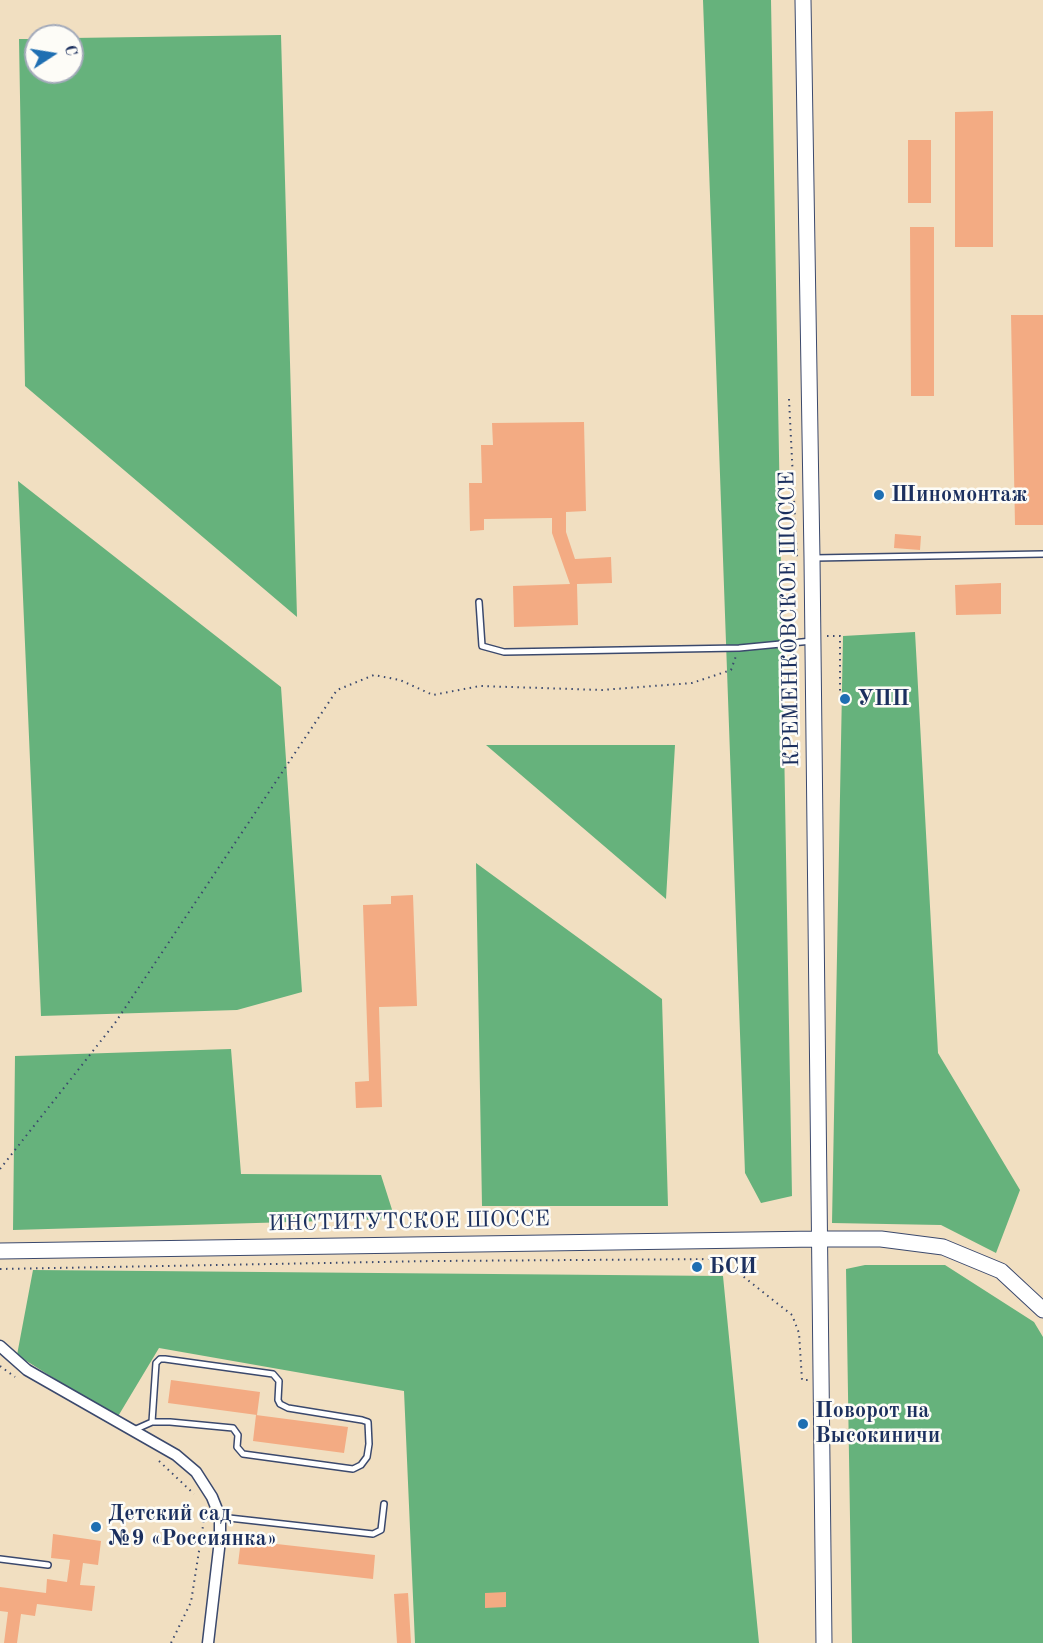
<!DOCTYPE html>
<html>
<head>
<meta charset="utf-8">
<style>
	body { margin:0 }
	#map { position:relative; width:1043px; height:1643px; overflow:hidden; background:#f1dfc1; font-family:"Old Standard TT",serif }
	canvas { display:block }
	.north { position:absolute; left:24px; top:24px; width:60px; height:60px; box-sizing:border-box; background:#fdfcf7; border:2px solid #a3aaba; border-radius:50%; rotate:78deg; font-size:16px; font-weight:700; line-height:24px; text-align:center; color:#1b2f5e }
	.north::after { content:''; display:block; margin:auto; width:21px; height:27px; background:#1f6fb2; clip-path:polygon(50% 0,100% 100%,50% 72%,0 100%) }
</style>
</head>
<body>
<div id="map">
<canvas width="1043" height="1643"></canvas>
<div class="north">С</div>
</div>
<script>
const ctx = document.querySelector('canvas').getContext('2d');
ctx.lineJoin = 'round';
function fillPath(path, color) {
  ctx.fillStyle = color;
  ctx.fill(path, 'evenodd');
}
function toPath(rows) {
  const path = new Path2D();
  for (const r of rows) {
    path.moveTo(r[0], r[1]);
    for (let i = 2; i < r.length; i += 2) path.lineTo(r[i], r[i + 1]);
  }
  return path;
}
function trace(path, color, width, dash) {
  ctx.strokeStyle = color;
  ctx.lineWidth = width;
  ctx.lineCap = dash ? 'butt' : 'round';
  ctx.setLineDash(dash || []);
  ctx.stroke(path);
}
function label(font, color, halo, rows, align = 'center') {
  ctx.font = font + ' "Old Standard TT",serif';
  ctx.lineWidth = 5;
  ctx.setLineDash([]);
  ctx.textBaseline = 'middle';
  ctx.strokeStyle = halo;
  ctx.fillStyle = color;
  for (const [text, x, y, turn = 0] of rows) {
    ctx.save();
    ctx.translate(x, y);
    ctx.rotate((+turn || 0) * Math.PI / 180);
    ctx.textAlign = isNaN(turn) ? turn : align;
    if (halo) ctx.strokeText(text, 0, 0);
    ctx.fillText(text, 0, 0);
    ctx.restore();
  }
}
fillPath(toPath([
	[703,0,771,0,792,1196,761,1203,745,1173],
	[280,35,281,35,297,617,25,386,19,39,36,39,36,72,72,72,72,38],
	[18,481,281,687,302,992,237,1010,41,1016],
	[915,632,938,1053,1020,1190,996,1253,941,1225,832,1223,843,636],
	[486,745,675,745,666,899],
	[476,863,662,999,668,1206,482,1206],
	[231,1049,241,1174,381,1175,395,1219,13,1230,15,1056],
	[865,1265,945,1265,1034,1322,1043,1337,1043,1643,852,1643,846,1269],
	[33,1270,723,1276,759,1643,415,1643,404,1391,159,1348,117,1418,17,1355]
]), '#66b27c');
fillPath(toPath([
	[993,111,993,247,955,247,955,112],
	[908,140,931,140,931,203,908,203],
	[910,227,934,227,934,396,911,396],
	[1011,315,1043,315,1043,525,1015,525],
	[584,422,586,511,566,512,566,532,575,559,611,557,612,583,577,584,578,625,514,627,513,586,570,584,552,533,552,518,484,519,484,530,470,531,469,483,482,483,481,445,493,445,492,423],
	[895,534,921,536,920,550,894,548],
	[1001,583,1001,614,956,615,955,585],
	[413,895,417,1006,379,1007,382,1107,356,1108,355,1082,369,1081,363,905,391,904,391,896],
	[171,1380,260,1392,257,1415,168,1403],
	[256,1415,348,1427,344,1453,253,1441],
	[53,1534,101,1541,98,1565,83,1563,80,1585,95,1586,92,1611,37,1604,35,1616,21,1614,17,1643,4,1643,8,1612,0,1611,0,1587,46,1593,47,1579,67,1582,70,1560,51,1558],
	[241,1540,375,1555,373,1579,238,1564],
	[506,1592,506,1607,485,1608,485,1593],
	[408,1593,411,1643,397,1643,394,1594]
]), '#f3ab83');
const lane = toPath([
	[814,558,1043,554],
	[479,602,482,646,504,652,739,648,812,641],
	[134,1430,152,1422,170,1422,233,1428,238,1435,237,1447,243,1454,353,1469,361,1465,367,1457,369,1444,368,1422,362,1420,288,1408,280,1404,278,1400,279,1381,273,1374,165,1359,160,1359,156,1363,152,1422],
	[220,1517,373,1534,381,1530,384,1504],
	[0,1559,48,1565]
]);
const street = toPath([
	[0,1346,27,1370,176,1455,196,1472,212,1497,220,1517,220,1540,208,1643]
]);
const secondary = toPath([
	[803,0,812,558,824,1643],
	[0,1251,818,1239,881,1239,943,1247,1001,1271,1043,1310]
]);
trace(lane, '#3b496d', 8);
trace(street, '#3b496d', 13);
trace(secondary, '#3b496d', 17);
trace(toPath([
	[789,399,797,559],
	[827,636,840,636,840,694,845,699],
	[0,1169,115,1023,337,690,374,675,400,680,433,695,480,686,602,690,692,683,731,670,736,656],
	[0,1269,434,1261,721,1259,792,1315,799,1333,802,1380,808,1380],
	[0,1366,15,1377],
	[159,1461,194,1494],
	[171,1643,191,1602,205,1513]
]), '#3b496d', 2, [1.5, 4.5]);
trace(lane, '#fff', 5);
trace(street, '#fff', 10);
trace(secondary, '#fff', 15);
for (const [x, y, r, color] of [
	[879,495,6,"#1f6fb2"],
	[845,699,6,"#1f6fb2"],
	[697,1267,6,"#1f6fb2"],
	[803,1424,6,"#1f6fb2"],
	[96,1527,6,"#1f6fb2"]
]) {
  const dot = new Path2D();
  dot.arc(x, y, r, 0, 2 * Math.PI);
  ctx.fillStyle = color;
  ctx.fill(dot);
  trace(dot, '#fdfcf7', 2);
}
label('bold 22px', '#1b2f5e', '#fdfcf7', [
	["Шиномонтаж",891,495],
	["УПП",857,699],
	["БСИ",709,1267],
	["Поворот на",815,1411],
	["Высокиничи",815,1436],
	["Детcкий сад",108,1514],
	["№9 «Россиянка»",108,1539]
], 'left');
label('22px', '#1b2f5e', '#fdfcf7', [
	["КРЕМЕНКОВСКОЕ ШОССЕ",790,619,-91],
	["ИНСТИТУТСКОЕ ШОССЕ",409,1222,-1]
]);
</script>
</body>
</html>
